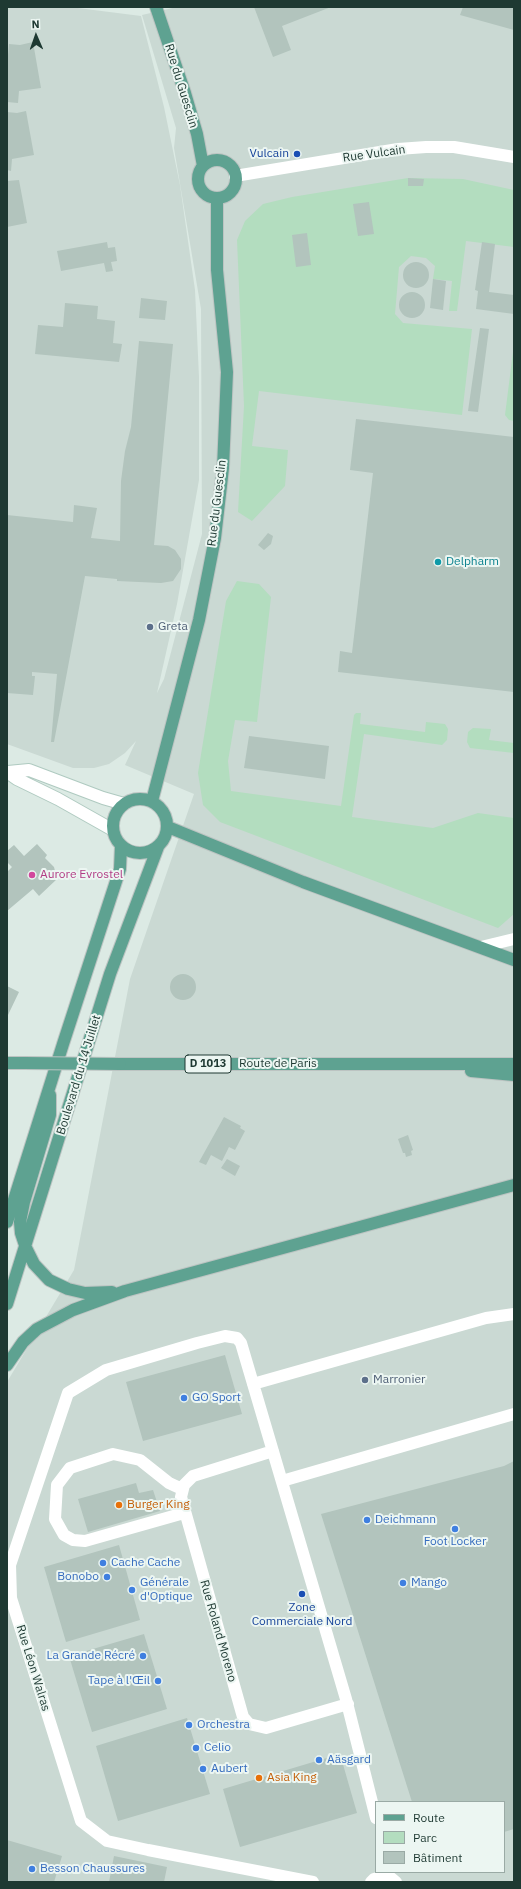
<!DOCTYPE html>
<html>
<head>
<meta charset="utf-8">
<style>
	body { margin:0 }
	#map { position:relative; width:521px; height:1889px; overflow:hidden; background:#dceae4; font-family:"IBM Plex Sans",sans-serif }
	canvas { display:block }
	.frame { position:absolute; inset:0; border:8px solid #1e3932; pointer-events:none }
	.legend { position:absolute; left:375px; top:1801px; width:130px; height:72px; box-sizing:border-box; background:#ecf6f2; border:1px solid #9aaaa5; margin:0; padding:5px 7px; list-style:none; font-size:12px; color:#1e3932 }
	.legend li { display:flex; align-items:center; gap:8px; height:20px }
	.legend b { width:20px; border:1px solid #9aaaa5 }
	.north { position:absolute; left:16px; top:16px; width:40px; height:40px; -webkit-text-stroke:3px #ecf6f2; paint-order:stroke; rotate:358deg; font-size:11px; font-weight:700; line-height:16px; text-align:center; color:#1e3932 }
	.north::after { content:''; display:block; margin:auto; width:14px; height:18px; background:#1e3932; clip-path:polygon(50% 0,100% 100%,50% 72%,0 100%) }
</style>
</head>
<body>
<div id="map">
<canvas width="521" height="1889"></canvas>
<div class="frame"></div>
<ul class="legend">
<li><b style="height:5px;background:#5ea291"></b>Route</li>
<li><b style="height:11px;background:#b3ddbf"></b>Parc</li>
<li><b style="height:11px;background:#b2c4bd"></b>Bâtiment</li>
</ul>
<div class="north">N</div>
</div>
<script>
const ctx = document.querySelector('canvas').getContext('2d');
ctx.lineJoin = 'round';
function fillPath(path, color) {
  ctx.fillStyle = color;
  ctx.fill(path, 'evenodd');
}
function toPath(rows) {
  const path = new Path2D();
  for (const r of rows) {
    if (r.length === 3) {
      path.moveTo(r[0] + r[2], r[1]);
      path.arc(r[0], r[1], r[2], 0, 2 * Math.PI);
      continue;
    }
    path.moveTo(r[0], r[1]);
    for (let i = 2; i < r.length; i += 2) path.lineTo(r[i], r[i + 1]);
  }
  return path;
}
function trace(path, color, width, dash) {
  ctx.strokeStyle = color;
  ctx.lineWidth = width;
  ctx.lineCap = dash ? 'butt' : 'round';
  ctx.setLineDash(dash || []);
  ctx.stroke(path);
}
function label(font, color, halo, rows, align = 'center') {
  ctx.font = font + ' "IBM Plex Sans",sans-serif';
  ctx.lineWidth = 4;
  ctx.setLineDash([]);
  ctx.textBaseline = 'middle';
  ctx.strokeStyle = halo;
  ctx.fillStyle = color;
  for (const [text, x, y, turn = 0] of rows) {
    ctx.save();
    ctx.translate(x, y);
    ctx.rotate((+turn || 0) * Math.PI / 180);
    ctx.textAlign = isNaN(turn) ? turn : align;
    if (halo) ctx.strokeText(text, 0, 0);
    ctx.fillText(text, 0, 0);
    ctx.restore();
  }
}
fillPath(toPath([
	[7,7,70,7,141,16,164,107,180,185,195,290,199,377,199,480,177,604,157,693,164,679,202,534,201,309,174,148,176,128,142,15,177,7,514,7,514,1882,7,1882,7,1382,74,1270,130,979,194,794,125,765,136,741,125,753,109,764,94,768,73,768,7,744],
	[376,1802,504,1802,504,1872,376,1872]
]), '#cad9d3');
fillPath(toPath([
	[408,178,463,179,514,190,514,247,466,241,457,311,449,311,452,281,433,279,435,266,426,258,411,256,399,267,395,314,403,323,472,329,462,415,259,391,252,446,288,450,285,486,252,521,238,512,244,406,237,240,245,221,263,204,292,197],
	[514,344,514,421,509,420,505,415],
	[237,581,259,584,271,597,257,722,235,720,228,761,231,791,341,806,354,715,356,713,361,713,360,724,425,732,426,722,445,724,448,729,447,740,442,745,364,734,352,817,433,828,478,813,514,818,514,914,498,928,220,822,203,805,198,773,226,601],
	[473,728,491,729,489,740,514,743,514,753,470,748,467,742,468,732]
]), '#b3ddbf');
fillPath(toPath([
	[254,7,331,7,282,26,291,50,273,57],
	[463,7,514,7,514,30,460,15],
	[33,42,41,88,19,91,18,103,7,102,7,66,9,44,20,45],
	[26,111,34,155,12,159,11,171,7,170,7,112,17,113],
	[408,178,424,179,423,186,408,186],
	[19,180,27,223,7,227,7,181],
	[369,202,374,234,358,236,353,204],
	[307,233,311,265,296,267,292,235],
	[107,242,108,248,115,247,117,261,111,262,113,271,106,272,104,263,61,271,57,251],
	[482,242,495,244,489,292,514,295,514,314,476,309,478,291,475,290],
	[416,275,13],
	[433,279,446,281,443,310,430,308],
	[412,305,13],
	[141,298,167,301,165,320,139,318],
	[65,303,98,306,97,319,115,321,113,343,122,344,119,362,35,354,38,325,63,327],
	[480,328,489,329,478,412,468,411],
	[139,341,173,344,154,545,168,546,175,550,181,559,181,569,173,581,161,583,117,581,117,579,85,576,54,742,51,742,57,674,32,672,32,676,35,676,33,695,7,693,7,515,73,522,74,505,97,508,91,538,120,541,121,481,125,451,131,427],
	[356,419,514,437,514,692,338,672,340,651,352,653,373,473,350,470],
	[268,533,273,536,271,544,264,550,258,545],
	[249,736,329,746,325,779,244,768],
	[37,844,47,855,45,858,54,867,57,879,39,896,33,889,7,911,7,872,12,867,7,862,7,851,14,845,24,856],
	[183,987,13],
	[7,986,19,992,8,1015,7,1014],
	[224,1117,241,1126,240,1128,245,1131,235,1150,229,1147,222,1161,211,1155,206,1165,199,1162],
	[408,1135,413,1150,411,1151,412,1155,406,1157,405,1153,403,1153,398,1139],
	[227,1159,240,1166,235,1176,221,1168],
	[225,1355,242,1414,143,1441,126,1382],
	[514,1461,514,1829,504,1832,504,1802,412,1802,321,1514,504,1466],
	[136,1483,139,1493,153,1490,160,1511,88,1532,78,1499],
	[119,1545,140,1620,66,1642,44,1567],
	[144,1634,167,1709,92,1732,69,1656],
	[187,1718,210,1794,118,1821,96,1746],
	[340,1754,357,1813,240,1847,223,1789],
	[7,1840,62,1856,54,1882,7,1882],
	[114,1856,167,1867,164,1882,109,1882]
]), '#b2c4bd');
const secondary = toPath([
	[7,772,17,779,58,799,113,830],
	[8,772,29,770,103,798,124,804]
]);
const primary = toPath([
	[156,7,185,93,197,134,203,166],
	[217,179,19],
	[140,826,27],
	[152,801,199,620,215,538,223,468,227,372,217,270,217,198],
	[168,827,303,882,514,960],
	[7,1063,25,1063],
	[120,1064,514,1064],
	[471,1071,514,1075],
	[50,1095,50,1115,24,1202,20,1222,21,1233,26,1248,34,1264,49,1280,68,1289,85,1293,112,1292],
	[7,1222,63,1044,120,869,121,845],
	[7,1304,110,974,158,847],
	[7,1365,23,1342,37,1329,73,1310,125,1291,514,1185]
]);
trace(secondary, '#afcac0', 14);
trace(primary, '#bcc4c2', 14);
trace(toPath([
	[481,947,514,939],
	[253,1384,486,1318,514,1314],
	[273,1451,193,1476,184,1485,181,1497,243,1717,249,1724,266,1728,348,1704],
	[282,1481,514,1414],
	[182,1489,169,1483,140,1460,113,1454,70,1468,57,1485,55,1519,64,1535,73,1540,85,1541,184,1513],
	[313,1882,148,1850,107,1841,81,1821,11,1598,10,1565,68,1393,106,1370,197,1343,225,1336,237,1338,241,1343,346,1699,376,1818],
	[371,1882,374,1879,385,1876,390,1877,396,1882]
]), '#fff', 12);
trace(toPath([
	[235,176,398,149,426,147,454,147,514,157]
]), '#fff', 12);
trace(secondary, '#fff', 12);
trace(primary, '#5ea291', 12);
const primaryBridge = toPath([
	[25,1063,120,1064]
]);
trace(primaryBridge, '#bcc4c2', 14, []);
trace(primaryBridge, '#5ea291', 12);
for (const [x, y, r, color] of [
	[297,154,4,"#1a4fb4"],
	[438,562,4,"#0f9aa8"],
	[150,627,4,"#5c6f8a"],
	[32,875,4,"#d1479c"],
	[365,1380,4,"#5c6f8a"],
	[184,1398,4,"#3f7fe0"],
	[119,1505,4,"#e8710a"],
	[367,1520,4,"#3f7fe0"],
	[455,1529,4,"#3f7fe0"],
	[103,1563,4,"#3f7fe0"],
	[107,1577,4,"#3f7fe0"],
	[403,1583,4,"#3f7fe0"],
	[132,1590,4,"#3f7fe0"],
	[302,1594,4,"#1a4fb4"],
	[143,1656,4,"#3f7fe0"],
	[158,1681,4,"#3f7fe0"],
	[189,1725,4,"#3f7fe0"],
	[196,1748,4,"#3f7fe0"],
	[319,1760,4,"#3f7fe0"],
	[203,1769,4,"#3f7fe0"],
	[259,1778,4,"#e8710a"],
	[32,1869,4,"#3f7fe0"]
]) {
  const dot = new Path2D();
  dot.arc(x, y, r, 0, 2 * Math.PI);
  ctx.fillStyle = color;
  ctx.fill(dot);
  trace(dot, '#ecf6f2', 1.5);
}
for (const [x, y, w] of [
	[208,1064,46]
]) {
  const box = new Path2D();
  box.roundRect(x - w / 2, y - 9, w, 18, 3);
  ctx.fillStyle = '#ecf6f2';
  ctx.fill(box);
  trace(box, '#1e3932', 1);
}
label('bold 11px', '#1e3932', null, [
	["D 1013",208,1064]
]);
label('12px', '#1e3932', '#ecf6f2', [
	["Rue du Guesclin",181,86,73],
	["Rue Vulcain",374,154,-8],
	["Rue du Guesclin",217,503,-83],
	["Route de Paris",278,1064],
	["Boulevard du 14 Juillet",79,1075,-73],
	["Rue Roland Moreno",218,1631,74],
	["Rue Léon Walras",33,1668,73]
]);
label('12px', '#164399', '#ecf6f2', [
	["Vulcain",289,154],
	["Zone",302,1608,"center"],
	["Commerciale Nord",302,1622,"center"]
], 'right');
label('12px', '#0d838f', '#ecf6f2', [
	["Delpharm",446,562]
], 'left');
label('12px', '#4e5e75', '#ecf6f2', [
	["Greta",158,627],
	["Marronier",373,1380]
], 'left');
label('12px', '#b23c85', '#ecf6f2', [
	["Aurore Evrostel",40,875]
], 'left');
label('12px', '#366cbe', '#ecf6f2', [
	["GO Sport",192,1398],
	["Deichmann",375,1520],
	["Foot Locker",455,1542,"center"],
	["Cache Cache",111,1563],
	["Bonobo",99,1577,"right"],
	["Générale",140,1583],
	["d'Optique",140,1597],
	["Mango",411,1583],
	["La Grande Récré",135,1656,"right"],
	["Tape à l'Œil",150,1681,"right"],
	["Orchestra",197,1725],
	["Celio",204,1748],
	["Aäsgard",327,1760],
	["Aubert",211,1769],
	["Besson Chaussures",40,1869]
], 'left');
label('12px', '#c56008', '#ecf6f2', [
	["Burger King",127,1505],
	["Asia King",267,1778]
], 'left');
</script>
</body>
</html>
